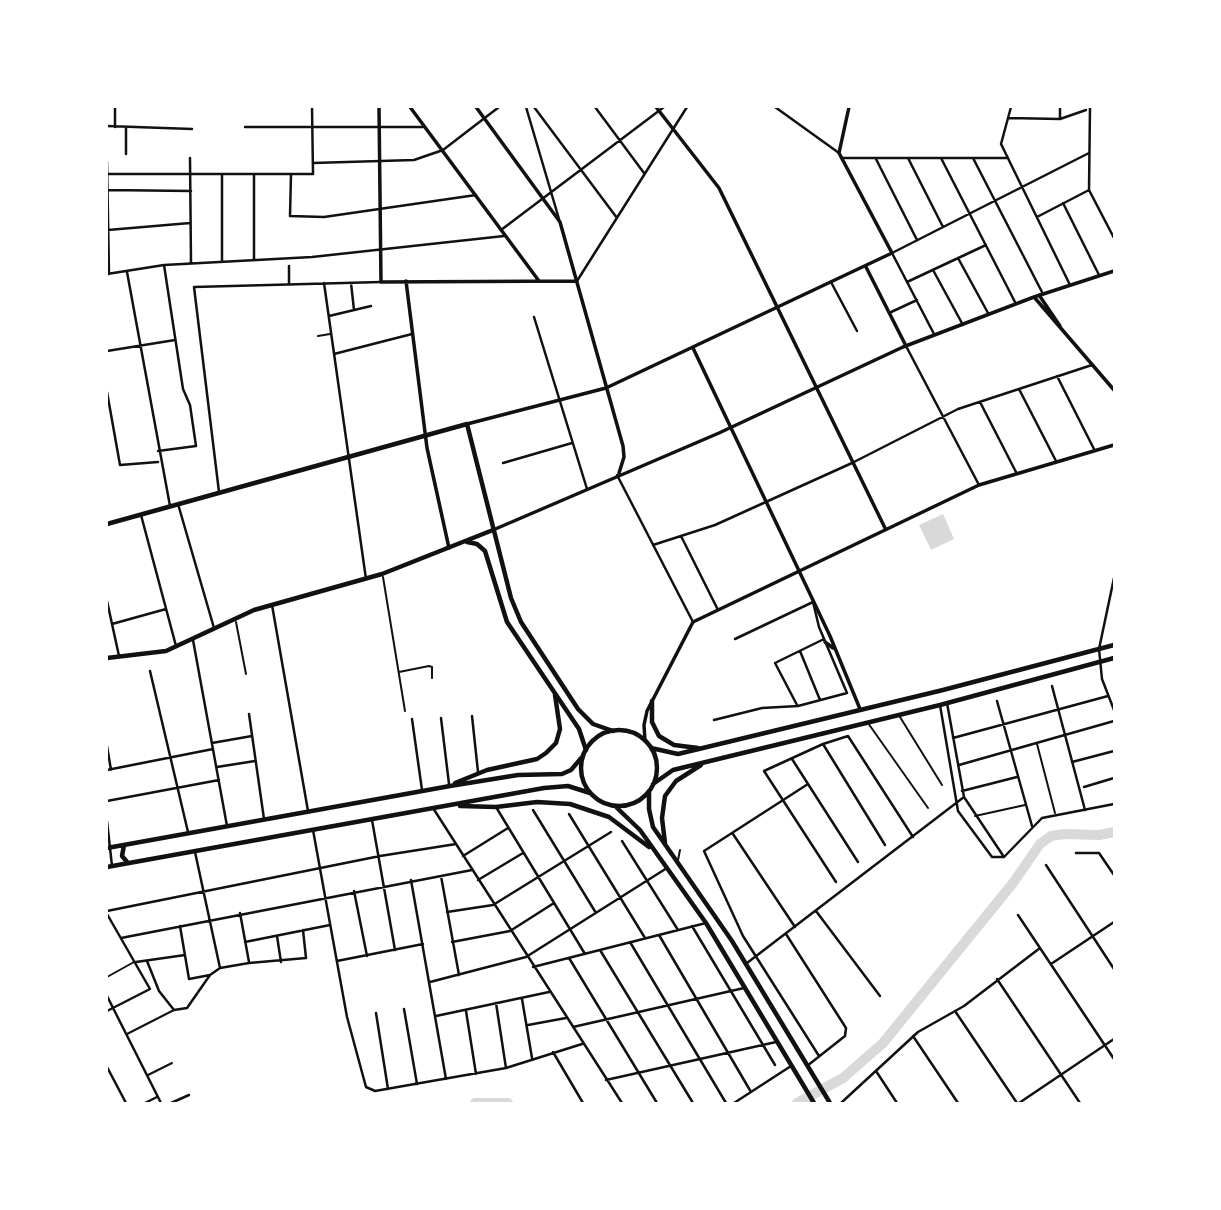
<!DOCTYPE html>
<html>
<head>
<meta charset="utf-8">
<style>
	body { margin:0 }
	#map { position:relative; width:1221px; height:1210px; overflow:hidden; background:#fff; font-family:"PT Serif",serif }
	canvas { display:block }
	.frame { position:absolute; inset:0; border:108px solid #fff; pointer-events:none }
</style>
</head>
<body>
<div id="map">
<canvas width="1221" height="1210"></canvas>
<div class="frame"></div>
</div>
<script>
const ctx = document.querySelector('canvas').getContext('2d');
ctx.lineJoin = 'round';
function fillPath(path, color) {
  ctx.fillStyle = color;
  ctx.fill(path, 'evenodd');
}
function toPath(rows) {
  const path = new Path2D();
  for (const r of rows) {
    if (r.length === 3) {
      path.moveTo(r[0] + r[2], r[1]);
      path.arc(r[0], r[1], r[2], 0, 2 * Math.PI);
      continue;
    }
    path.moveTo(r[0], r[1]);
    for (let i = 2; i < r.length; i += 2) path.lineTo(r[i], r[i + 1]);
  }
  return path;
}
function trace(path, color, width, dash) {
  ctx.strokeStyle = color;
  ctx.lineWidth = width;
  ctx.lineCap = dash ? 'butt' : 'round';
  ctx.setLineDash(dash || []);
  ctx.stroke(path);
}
fillPath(toPath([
	[943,514,954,539,931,550,919,525]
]), '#d9d9d9');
trace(toPath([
	[475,1103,508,1103],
	[797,1103,843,1078,883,1043,1013,883,1040,844,1051,836,1065,834,1099,835,1114,832]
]), '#d9d9d9', 10);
trace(toPath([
	[318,336,330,334],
	[383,577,405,711],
	[399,672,429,666,432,667,432,678],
	[678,860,680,850],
	[148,1075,172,1063]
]), '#111', 2);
trace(toPath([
	[236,622,246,674],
	[900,717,942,785],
	[868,723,928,808],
	[1037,744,1055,813],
	[975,816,1025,805],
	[107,977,134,962],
	[127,1034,174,1010]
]), '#111', 2);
trace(toPath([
	[526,107,559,219],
	[534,107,617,218],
	[595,107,644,173],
	[775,107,839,153],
	[1011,107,1001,144,1070,285],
	[1090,107,1089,190,1114,238],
	[1008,118,1060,119,1086,110],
	[1060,119,1060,107],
	[107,126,192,129],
	[115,127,115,107],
	[245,127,423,127],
	[126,128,126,154],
	[190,158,191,263],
	[841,158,1008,158],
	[908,158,943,227],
	[941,158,1016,304],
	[973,158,1043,294],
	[876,159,917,240],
	[107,162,109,274],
	[313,163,414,160,443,150,499,107],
	[107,174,313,174,312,107],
	[222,174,222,260],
	[291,174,290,216,324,217,476,195],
	[107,190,191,191],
	[1063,203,1099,275],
	[1037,217,1089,190],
	[108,230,190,223],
	[501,230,664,107],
	[958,258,988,313],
	[254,259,254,175],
	[933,270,963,325],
	[127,272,170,506],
	[107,274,164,265,312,257,504,236],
	[577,281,687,107],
	[907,282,986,245],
	[324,283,366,579],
	[351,283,354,310],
	[289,284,289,266],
	[832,284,857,331],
	[889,313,917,300],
	[329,316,371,306],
	[534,317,587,489],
	[934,334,892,253,1089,153],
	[906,346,979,485],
	[107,351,175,340],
	[334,354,412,334],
	[1057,376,1095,451],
	[1019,389,1056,461],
	[107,392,120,465,158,462],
	[980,402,1017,474],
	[158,451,196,446,190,405,183,389,164,265],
	[503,463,572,443],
	[617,475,693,622],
	[219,492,194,287,381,282],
	[178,504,214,628],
	[141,515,176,646],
	[681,536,718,610],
	[653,545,715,525,852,463,958,409,1092,365],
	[1114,578,1099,649,1102,679,1114,710],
	[107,601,119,656],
	[272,605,308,811],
	[112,624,166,609],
	[193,640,227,826],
	[800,651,820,700],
	[150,671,188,832],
	[1052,686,1085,810],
	[997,701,1032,826],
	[947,703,964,797,1004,857],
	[797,705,775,663,824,639],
	[940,705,958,811,992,857,1004,857],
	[249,714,264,819],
	[472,716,478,772],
	[441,718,449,784],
	[412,719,422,790],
	[714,720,762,708,798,706,847,693,819,627,813,602,735,639],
	[953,738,1108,696],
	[212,743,252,736],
	[823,744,885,845],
	[107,746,111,770],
	[792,759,858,862],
	[1072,762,1114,751],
	[959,765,1114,721],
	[217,767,255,761],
	[107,770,213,749],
	[808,784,704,851,743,936,819,1056],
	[1084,787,1114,778],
	[962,791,1017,777],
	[107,801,219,780],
	[496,807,585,954],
	[433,808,622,1103],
	[533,810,596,913],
	[569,814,645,938],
	[372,820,395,950],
	[107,821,112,866],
	[313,830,347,1017,366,1087,375,1091,506,1068,582,1044],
	[733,834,795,927],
	[622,841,678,930],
	[195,852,220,968],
	[1076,853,1099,853,1114,875],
	[463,856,508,828],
	[1004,857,1042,818,1114,804],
	[1046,865,1114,969],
	[441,876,459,975],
	[411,880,446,1079],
	[478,880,523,853],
	[836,882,764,771,823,744,848,736,913,837],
	[354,891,367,956],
	[107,911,380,856,456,844],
	[816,911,880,996],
	[447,912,493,905,611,832],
	[240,913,249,962],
	[107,914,150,989,107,1011],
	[1018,915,1114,1059],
	[180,926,189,979,210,975,220,968,249,963,306,958,303,930],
	[692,926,775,1065],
	[786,934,846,1028,845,1036,807,1066],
	[659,935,751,1092],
	[277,936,281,962],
	[121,938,472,870],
	[245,942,330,925],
	[452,942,510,931,554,903],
	[630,942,726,1103],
	[600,950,693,1103],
	[569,958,657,1103],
	[147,961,159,991,174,1010,187,1008,210,975],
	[337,961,423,944],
	[136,962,185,955],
	[747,963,964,797],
	[1051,964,1114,922],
	[533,967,706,923],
	[997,979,1080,1103],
	[430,982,526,957,667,868],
	[107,996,161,1103],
	[522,999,532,1058],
	[496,1003,506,1068],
	[404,1009,417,1084],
	[466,1011,476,1074],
	[955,1011,1017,1103],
	[376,1013,388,1089],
	[436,1016,549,992],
	[528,1025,566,1018],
	[573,1027,744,988],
	[913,1036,958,1103],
	[553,1052,583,1103],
	[107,1067,126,1103],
	[876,1071,897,1103],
	[606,1080,776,1042],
	[145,1103,157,1097],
	[171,1103,189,1095],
	[734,1103,791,1066],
	[841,1103,918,1032,964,1006,1040,948],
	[1019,1103,1114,1039]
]), '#111', 2.5);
trace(toPath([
	[379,107,381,282,577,281],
	[410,107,539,281],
	[476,107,560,222,623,446,624,457,619,473],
	[656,107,719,188,885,528],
	[866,267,906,346],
	[406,281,427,448,449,548],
	[1039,295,1060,326],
	[1034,297,1114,390],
	[693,348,830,636,860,709],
	[467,424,606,388,892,253,839,153,849,107],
	[493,530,719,433,903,347,1034,297,1114,271],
	[825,642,833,648],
	[645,741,644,725,647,711,693,622,979,485,1114,445]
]), '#111', 3.5);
trace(toPath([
	[107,524,467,424,511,598,521,622,578,709,593,724,613,731],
	[467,542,477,544,485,551,507,622,579,729,586,750],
	[107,658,166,651,254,610,382,574,493,530]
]), '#111', 4.5);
trace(toPath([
	[652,701,652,722,659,736,674,745,698,748],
	[619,768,38],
	[651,748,678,754,943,690,1114,645],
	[455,783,487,770,537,759,546,753,556,743,560,729,555,695],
	[653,784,673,770,940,705,1114,658],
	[649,791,649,809,653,827,732,941,830,1103],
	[460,806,496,807,537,802,570,804,609,817,649,847],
	[615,806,640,830,706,923,814,1103],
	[665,843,662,818,665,796,676,781,701,765],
	[124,845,122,856,128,863],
	[107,848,450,786,518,775,562,774,571,770,583,756],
	[107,867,544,788,568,786,590,793]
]), '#111', 4.5);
</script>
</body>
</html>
